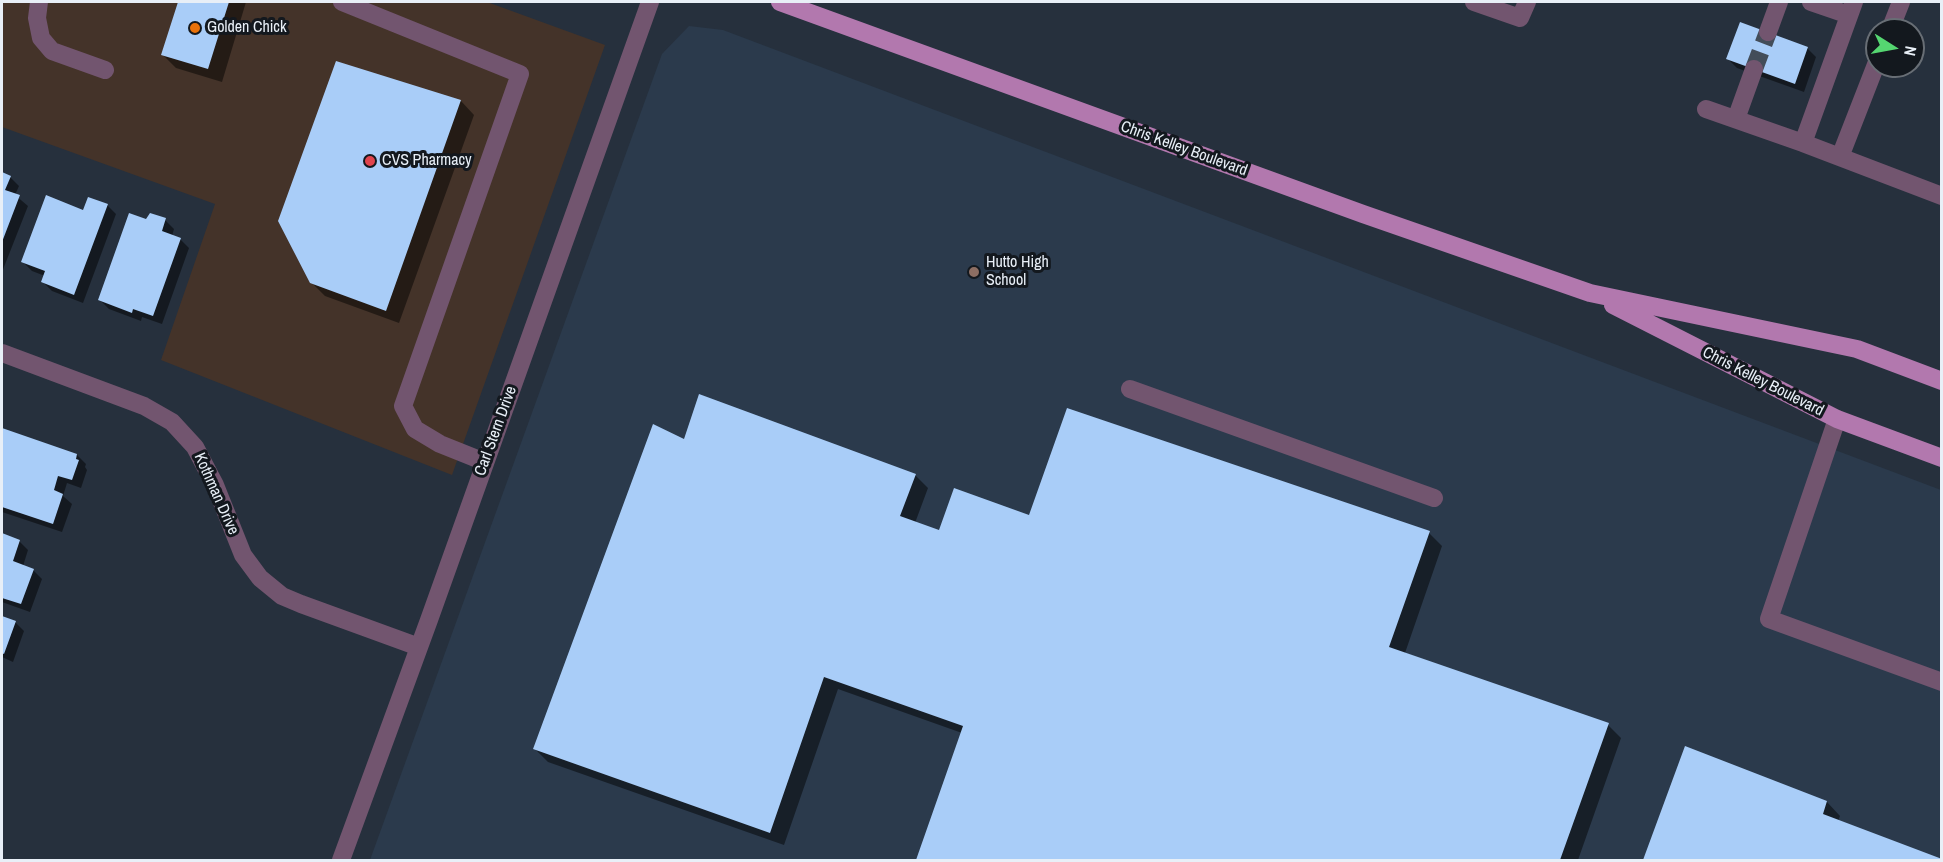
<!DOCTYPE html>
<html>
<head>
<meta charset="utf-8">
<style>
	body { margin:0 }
	#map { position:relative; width:1943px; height:862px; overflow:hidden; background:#26303d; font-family:"Archivo Narrow",sans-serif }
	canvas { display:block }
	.frame { position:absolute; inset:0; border:3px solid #e8eff7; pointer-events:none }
	.north { position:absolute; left:1865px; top:18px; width:60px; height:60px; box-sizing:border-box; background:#13181e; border:2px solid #686e75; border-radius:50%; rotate:101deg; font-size:16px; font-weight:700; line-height:24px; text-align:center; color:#e8eff7 }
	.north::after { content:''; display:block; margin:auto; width:21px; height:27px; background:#55d671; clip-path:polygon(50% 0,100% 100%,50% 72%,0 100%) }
</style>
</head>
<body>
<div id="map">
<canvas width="1943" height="862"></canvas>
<div class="frame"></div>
<div class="north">N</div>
</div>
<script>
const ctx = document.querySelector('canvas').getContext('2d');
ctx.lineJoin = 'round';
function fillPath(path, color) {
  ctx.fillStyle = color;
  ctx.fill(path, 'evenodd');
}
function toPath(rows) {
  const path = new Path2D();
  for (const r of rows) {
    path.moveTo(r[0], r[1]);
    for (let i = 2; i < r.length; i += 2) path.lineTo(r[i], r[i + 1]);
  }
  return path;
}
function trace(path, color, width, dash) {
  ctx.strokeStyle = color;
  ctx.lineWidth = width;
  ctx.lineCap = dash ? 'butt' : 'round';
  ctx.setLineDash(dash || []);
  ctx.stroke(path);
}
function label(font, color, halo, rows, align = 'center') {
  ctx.font = font + ' "Archivo Narrow",sans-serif';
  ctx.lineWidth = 6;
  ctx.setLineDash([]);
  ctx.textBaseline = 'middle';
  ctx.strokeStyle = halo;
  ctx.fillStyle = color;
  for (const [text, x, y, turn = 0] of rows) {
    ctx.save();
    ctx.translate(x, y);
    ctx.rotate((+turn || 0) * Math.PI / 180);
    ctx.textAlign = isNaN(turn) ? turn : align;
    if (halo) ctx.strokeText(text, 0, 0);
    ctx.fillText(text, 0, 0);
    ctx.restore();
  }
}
fillPath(toPath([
	[2,2,487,2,605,45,452,475,161,360,215,204,2,127]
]), '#443329');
fillPath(toPath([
	[689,26,723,30,1941,490,1941,860,370,860,662,54]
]), '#2b3a4c');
fillPath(toPath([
	[180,2,246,2,222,82,176,68,163,55],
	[1807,48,1816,57,1804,92,1737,68,1728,59],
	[337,63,461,101,474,115,399,323,325,296,311,282],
	[2,174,10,177,19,186,15,195,28,206,2,272],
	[107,205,116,214,83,303,52,291,43,282,45,276,32,271,23,262,84,212],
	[165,220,174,229,172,236,180,239,189,248,162,324,142,317,141,321,109,309,100,300,146,221],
	[2,430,77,455,86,464,85,467,87,470,81,488,67,483,63,496,72,504,62,532,2,512],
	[685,441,915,475,928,488,915,523,940,532,1030,517,1429,533,1442,546,1405,653,1608,725,1621,738,1578,860,918,860,962,733,838,689,784,845,548,762,535,749],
	[2,535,19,541,28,550,23,566,33,570,42,579,30,612,2,602],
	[2,617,15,622,24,631,13,662,2,657],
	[1686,748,1827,802,1840,816,1838,821,1942,860,1644,860]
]), '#0007');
fillPath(toPath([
	[178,2,229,2,208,69,161,55],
	[1740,22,1808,47,1795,84,1726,59],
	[336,61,461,100,386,311,310,283,278,221],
	[2,172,11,176,5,190,20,195,2,242],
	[46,195,83,210,88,197,108,204,74,295,41,282,45,271,21,262],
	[129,213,146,219,150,213,166,218,162,231,181,238,153,316,133,309,132,313,98,300],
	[699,394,916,474,900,516,939,530,954,488,1029,515,1067,408,1430,531,1389,647,1609,723,1560,860,916,860,963,726,824,677,770,833,533,749,653,424,684,439],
	[2,428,77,454,76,459,79,460,72,480,58,476,54,490,63,494,53,524,2,507],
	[2,533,20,540,13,561,34,569,21,604,2,598],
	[2,616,16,621,4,654,2,653],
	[1685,746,1827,801,1823,814,1942,859,1942,860,1643,860]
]), '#a9cdf8');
trace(toPath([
	[1754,69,1768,32]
]), '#434d59', 18, [18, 9]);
trace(toPath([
	[39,2,37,18,41,38,52,51,105,70],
	[342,2,520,74,403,406,415,429,440,444,485,462],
	[1474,2,1520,18,1527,2],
	[1811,2,1849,15],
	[1890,30,1901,2],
	[1768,32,1779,2],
	[1706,109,1803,143,1854,2],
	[1736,119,1754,69],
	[1803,143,1942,196],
	[1840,157,1877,62],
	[2,353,144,406,172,422,195,447,215,485,243,555,260,578,282,596,301,604,419,647],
	[1130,389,1434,498],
	[1837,419,1769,619,1942,682],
	[341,860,429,620,650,2]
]), '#72556f', 18);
trace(toPath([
	[780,2,1363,214,1590,293,1857,349,1942,381],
	[1613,305,1837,419,1942,458]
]), '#b278ae', 18);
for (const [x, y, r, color] of [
	[195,28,6,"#e8710a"],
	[370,161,6,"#e0444e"],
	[974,272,6,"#8d6e63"]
]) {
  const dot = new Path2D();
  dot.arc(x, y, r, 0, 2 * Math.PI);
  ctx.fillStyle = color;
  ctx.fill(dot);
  trace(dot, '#13181e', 2);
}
label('16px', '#e8eff7', '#13181e', [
	["Golden Chick",207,28],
	["CVS Pharmacy",382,161],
	["Hutto High",986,263],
	["School",986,281]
], 'left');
label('16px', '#e8eff7', '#13181e', [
	["Chris Kelley Boulevard",1184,149,20],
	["Chris Kelley Boulevard",1763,382,27],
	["Carl Stern Drive",496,431,-70],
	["Kothman Drive",216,494,66]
]);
</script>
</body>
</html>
